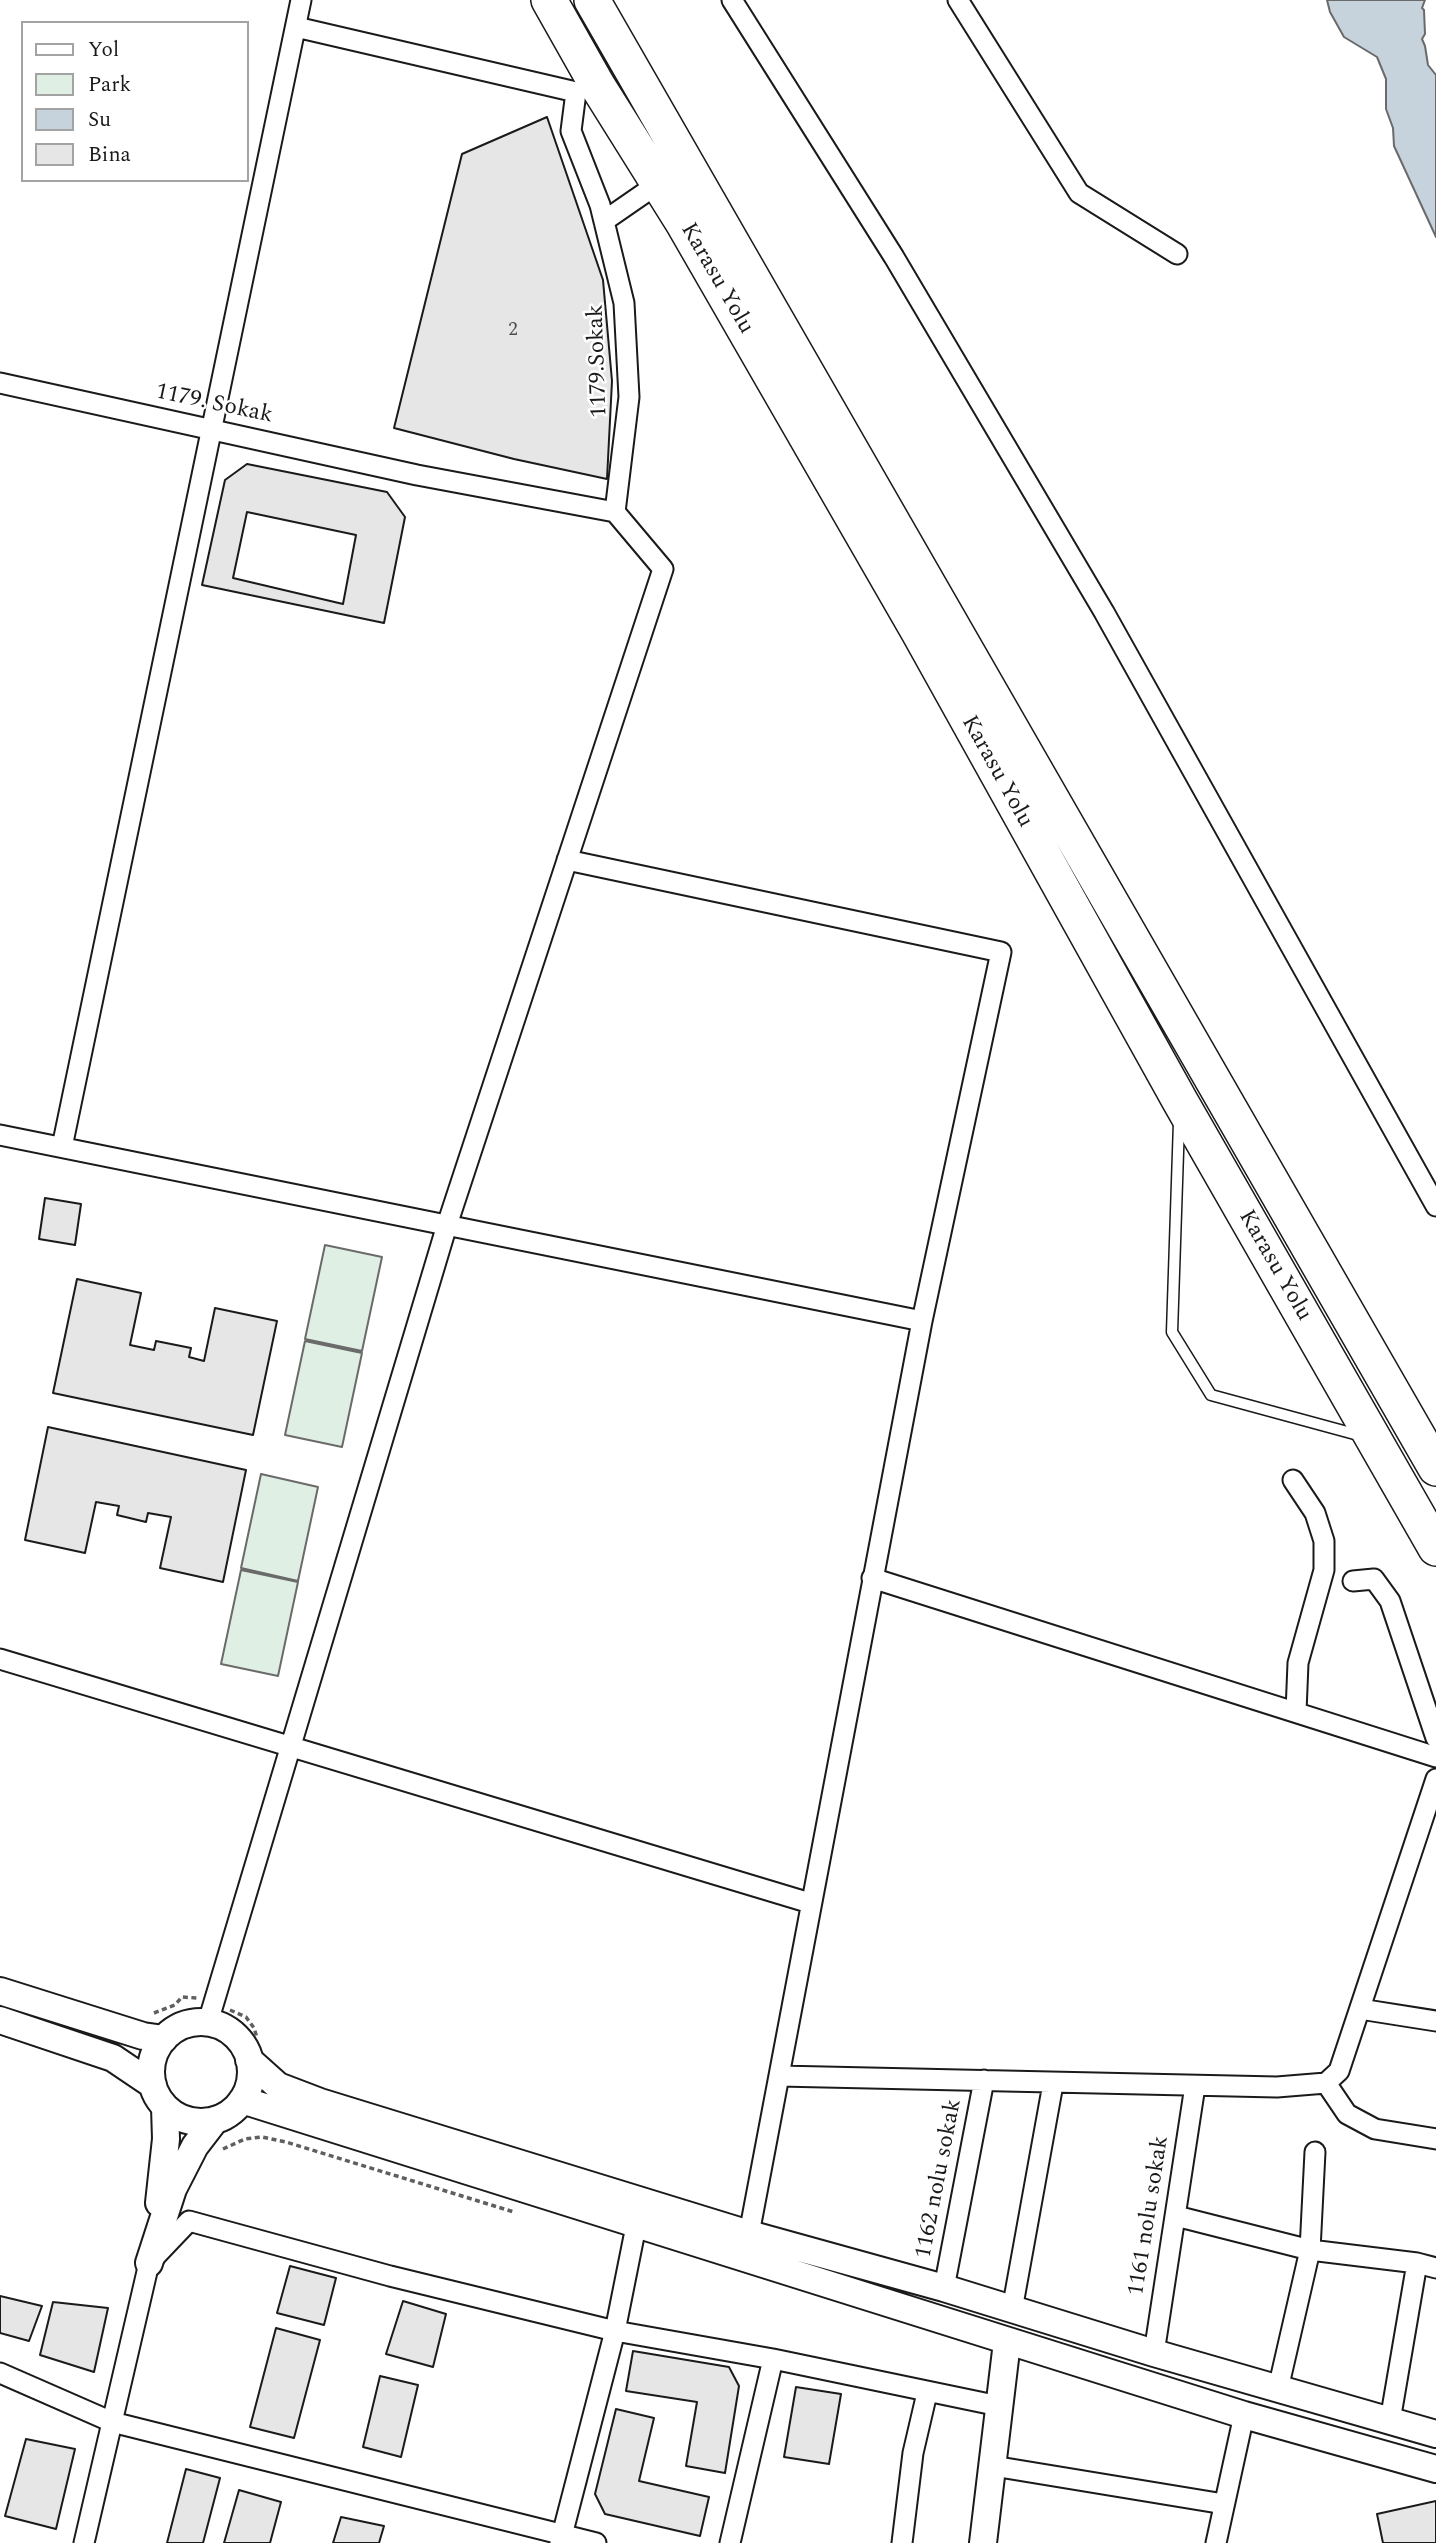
<!DOCTYPE html>
<html>
<head>
<meta charset="utf-8">
<style>
	body { margin:0 }
	#map { position:relative; width:1436px; height:2543px; overflow:hidden; background:#fff; font-family:Spectral,serif }
	canvas { display:block }
	.legend { position:absolute; left:21px; top:21px; width:228px; height:161px; box-sizing:border-box; background:#fff; border:2px solid #a3a3a3; margin:0; padding:9px 12px; list-style:none; font-size:21px; color:#1a1a1a }
	.legend li { display:flex; align-items:center; gap:14px; height:35px }
	.legend b { width:35px; border:2px solid #a3a3a3 }
</style>
</head>
<body>
<div id="map">
<canvas width="1436" height="2543"></canvas>
<ul class="legend">
<li><b style="height:9px;background:#fff"></b>Yol</li>
<li><b style="height:19px;background:#e0efe3"></b>Park</li>
<li><b style="height:19px;background:#c6d2dc"></b>Su</li>
<li><b style="height:19px;background:#e6e6e6"></b>Bina</li>
</ul>
</div>
<script>
const ctx = document.querySelector('canvas').getContext('2d');
ctx.lineJoin = 'round';
function fillPath(path, color) {
  ctx.fillStyle = color;
  ctx.fill(path, 'evenodd');
}
function toPath(rows) {
  const path = new Path2D();
  for (const r of rows) {
    if (r.length === 3) {
      path.moveTo(r[0] + r[2], r[1]);
      path.arc(r[0], r[1], r[2], 0, 2 * Math.PI);
      continue;
    }
    path.moveTo(r[0], r[1]);
    for (let i = 2; i < r.length; i += 2) path.lineTo(r[i], r[i + 1]);
  }
  return path;
}
function trace(path, color, width, dash) {
  ctx.strokeStyle = color;
  ctx.lineWidth = width;
  ctx.lineCap = dash ? 'butt' : 'round';
  ctx.setLineDash(dash || []);
  ctx.stroke(path);
}
function label(font, color, halo, rows, align = 'center') {
  ctx.font = font + ' Spectral,serif';
  ctx.lineWidth = 5;
  ctx.setLineDash([]);
  ctx.textBaseline = 'middle';
  ctx.strokeStyle = halo;
  ctx.fillStyle = color;
  for (const [text, x, y, turn = 0] of rows) {
    ctx.save();
    ctx.translate(x, y);
    ctx.rotate((+turn || 0) * Math.PI / 180);
    ctx.textAlign = isNaN(turn) ? turn : align;
    if (halo) ctx.strokeText(text, 0, 0);
    ctx.fillText(text, 0, 0);
    ctx.restore();
  }
}
const green = toPath([
	[325,1245,382,1257,362,1351,305,1339,325,1245],
	[305,1341,362,1353,342,1447,285,1435,305,1341],
	[261,1474,318,1487,298,1581,241,1568,261,1474],
	[241,1570,298,1582,278,1676,221,1664,241,1570]
]);
fillPath(green, '#e0efe3');
trace(green, '#6a6a6a', 2);
const water = toPath([
	[1327,0,1425,0,1422,8,1424,10,1425,34,1422,39,1425,46,1428,65,1436,75,1436,237,1394,146,1393,128,1386,109,1386,79,1377,57,1344,37,1330,12,1327,0]
]);
fillPath(water, '#c6d2dc');
trace(water, '#6a6a6a', 2);
const building = toPath([
	[547,117,603,280,612,381,607,479,514,459,394,428,462,154,547,117],
	[247,464,387,492,405,517,384,623,202,585,225,480,247,464],
	[247,512,356,535,343,604,233,578,247,512],
	[45,1198,81,1204,75,1245,39,1239,45,1198],
	[77,1279,141,1293,130,1345,154,1350,156,1341,191,1348,189,1357,204,1361,215,1308,277,1321,253,1435,53,1393,77,1279],
	[48,1427,246,1470,223,1582,160,1568,171,1517,148,1513,146,1522,117,1515,119,1506,96,1502,85,1553,25,1540,48,1427],
	[290,2266,336,2278,324,2325,277,2313,290,2266],
	[0,2296,42,2306,29,2341,0,2333,0,2296],
	[403,2301,446,2314,433,2367,386,2354,403,2301],
	[53,2302,108,2308,94,2372,40,2355,53,2302],
	[276,2328,320,2340,294,2438,250,2427,276,2328],
	[633,2351,729,2367,739,2386,725,2473,686,2466,697,2402,626,2391,633,2351],
	[380,2376,418,2385,401,2457,363,2447,380,2376],
	[796,2387,841,2394,829,2464,784,2457,796,2387],
	[616,2409,654,2418,639,2481,709,2497,700,2536,605,2514,595,2494,616,2409],
	[26,2439,75,2449,56,2529,5,2516,26,2439],
	[186,2469,220,2478,203,2543,167,2543,186,2469],
	[239,2490,281,2502,270,2543,224,2543,239,2490],
	[1436,2501,1436,2543,1383,2543,1377,2514,1436,2501],
	[341,2517,384,2526,379,2543,333,2543,341,2517]
]);
fillPath(building, '#e6e6e6');
trace(building, '#1a1a1a', 2);
const lane = toPath([
	[1179,1122,1172,1332,1211,1395,1362,1436]
]);
const street = toPath([
	[732,0,894,257,1104,612,1436,1206],
	[958,0,1079,193,1177,254],
	[604,221,659,183],
	[0,383,417,475,615,512,629,397,624,303,600,205,571,131,576,92,296,27],
	[567,860,1001,952,922,1321,749,2234],
	[0,1135,922,1321],
	[62,1147,301,0],
	[1293,1480,1315,1513,1324,1541,1324,1570,1298,1663,1296,1712],
	[872,1578,1436,1757],
	[1353,1581,1374,1579,1390,1601,1436,1738],
	[0,1659,810,1903],
	[1360,2009,1436,2021],
	[208,2022,447,1225,663,569,615,512],
	[779,2076,1277,2087,1326,2083,1339,2071,1436,1779],
	[1326,2083,1347,2114,1375,2129,1436,2139],
	[1176,2216,1310,2250,1417,2263,1436,2268],
	[944,2288,984,2080],
	[1012,2310,1053,2084],
	[1154,2353,1195,2086],
	[0,2373,112,2422,596,2543],
	[1278,2389,1310,2250,1315,2152],
	[1390,2421,1417,2263],
	[993,2466,1224,2504],
	[84,2543,149,2263,189,2221,390,2276,615,2331,773,2359,999,2406],
	[560,2543,615,2331,636,2226],
	[730,2543,773,2359],
	[902,2543,913,2453,927,2393],
	[1216,2543,1244,2415]
]);
const secondary = toPath([
	[0,1991,143,2036,164,2039],
	[0,2020,113,2058,153,2085],
	[201,2072,50],
	[249,2060,278,2086,320,2102,749,2234,944,2288,1154,2353,1436,2434],
	[242,2100,1244,2415,1436,2469],
	[159,2203,166,2139,165,2107],
	[149,2263,173,2189,195,2146,215,2120],
	[983,2543,1007,2342]
]);
const highway = toPath([
	[549,0,597,85,684,224,919,632,1180,1101,1436,1548],
	[592,0,1436,1468]
]);
trace(lane, '#1a1a1a', 13);
trace(street, '#1a1a1a', 23);
trace(secondary, '#1a1a1a', 30);
trace(highway, '#1a1a1a', 38);
trace(toPath([
	[230,2010,246,2017,254,2028,257,2038],
	[154,2013,175,2005,182,1997,197,1998],
	[223,2149,245,2139,262,2137,286,2142,514,2212]
]), '#5f5f5f', 3.5, [5, 3.5]);
trace(lane, '#fff', 10);
trace(street, '#fff', 19);
trace(secondary, '#fff', 26);
trace(highway, '#fff', 35);
label('19px', '#4d4d4d', null, [
	["2",513,331]
]);
label('23px', '#1a1a1a', '#fff', [
	["Karasu Yolu",716,279,60],
	["1179.Sokak",599,361,-92],
	["1179. Sokak",214,405,12],
	["Karasu Yolu",996,772,61],
	["Karasu Yolu",1274,1266,60],
	["1162 nolu sokak",940,2179,-79],
	["1161 nolu sokak",1150,2216,-81]
]);
</script>
</body>
</html>
